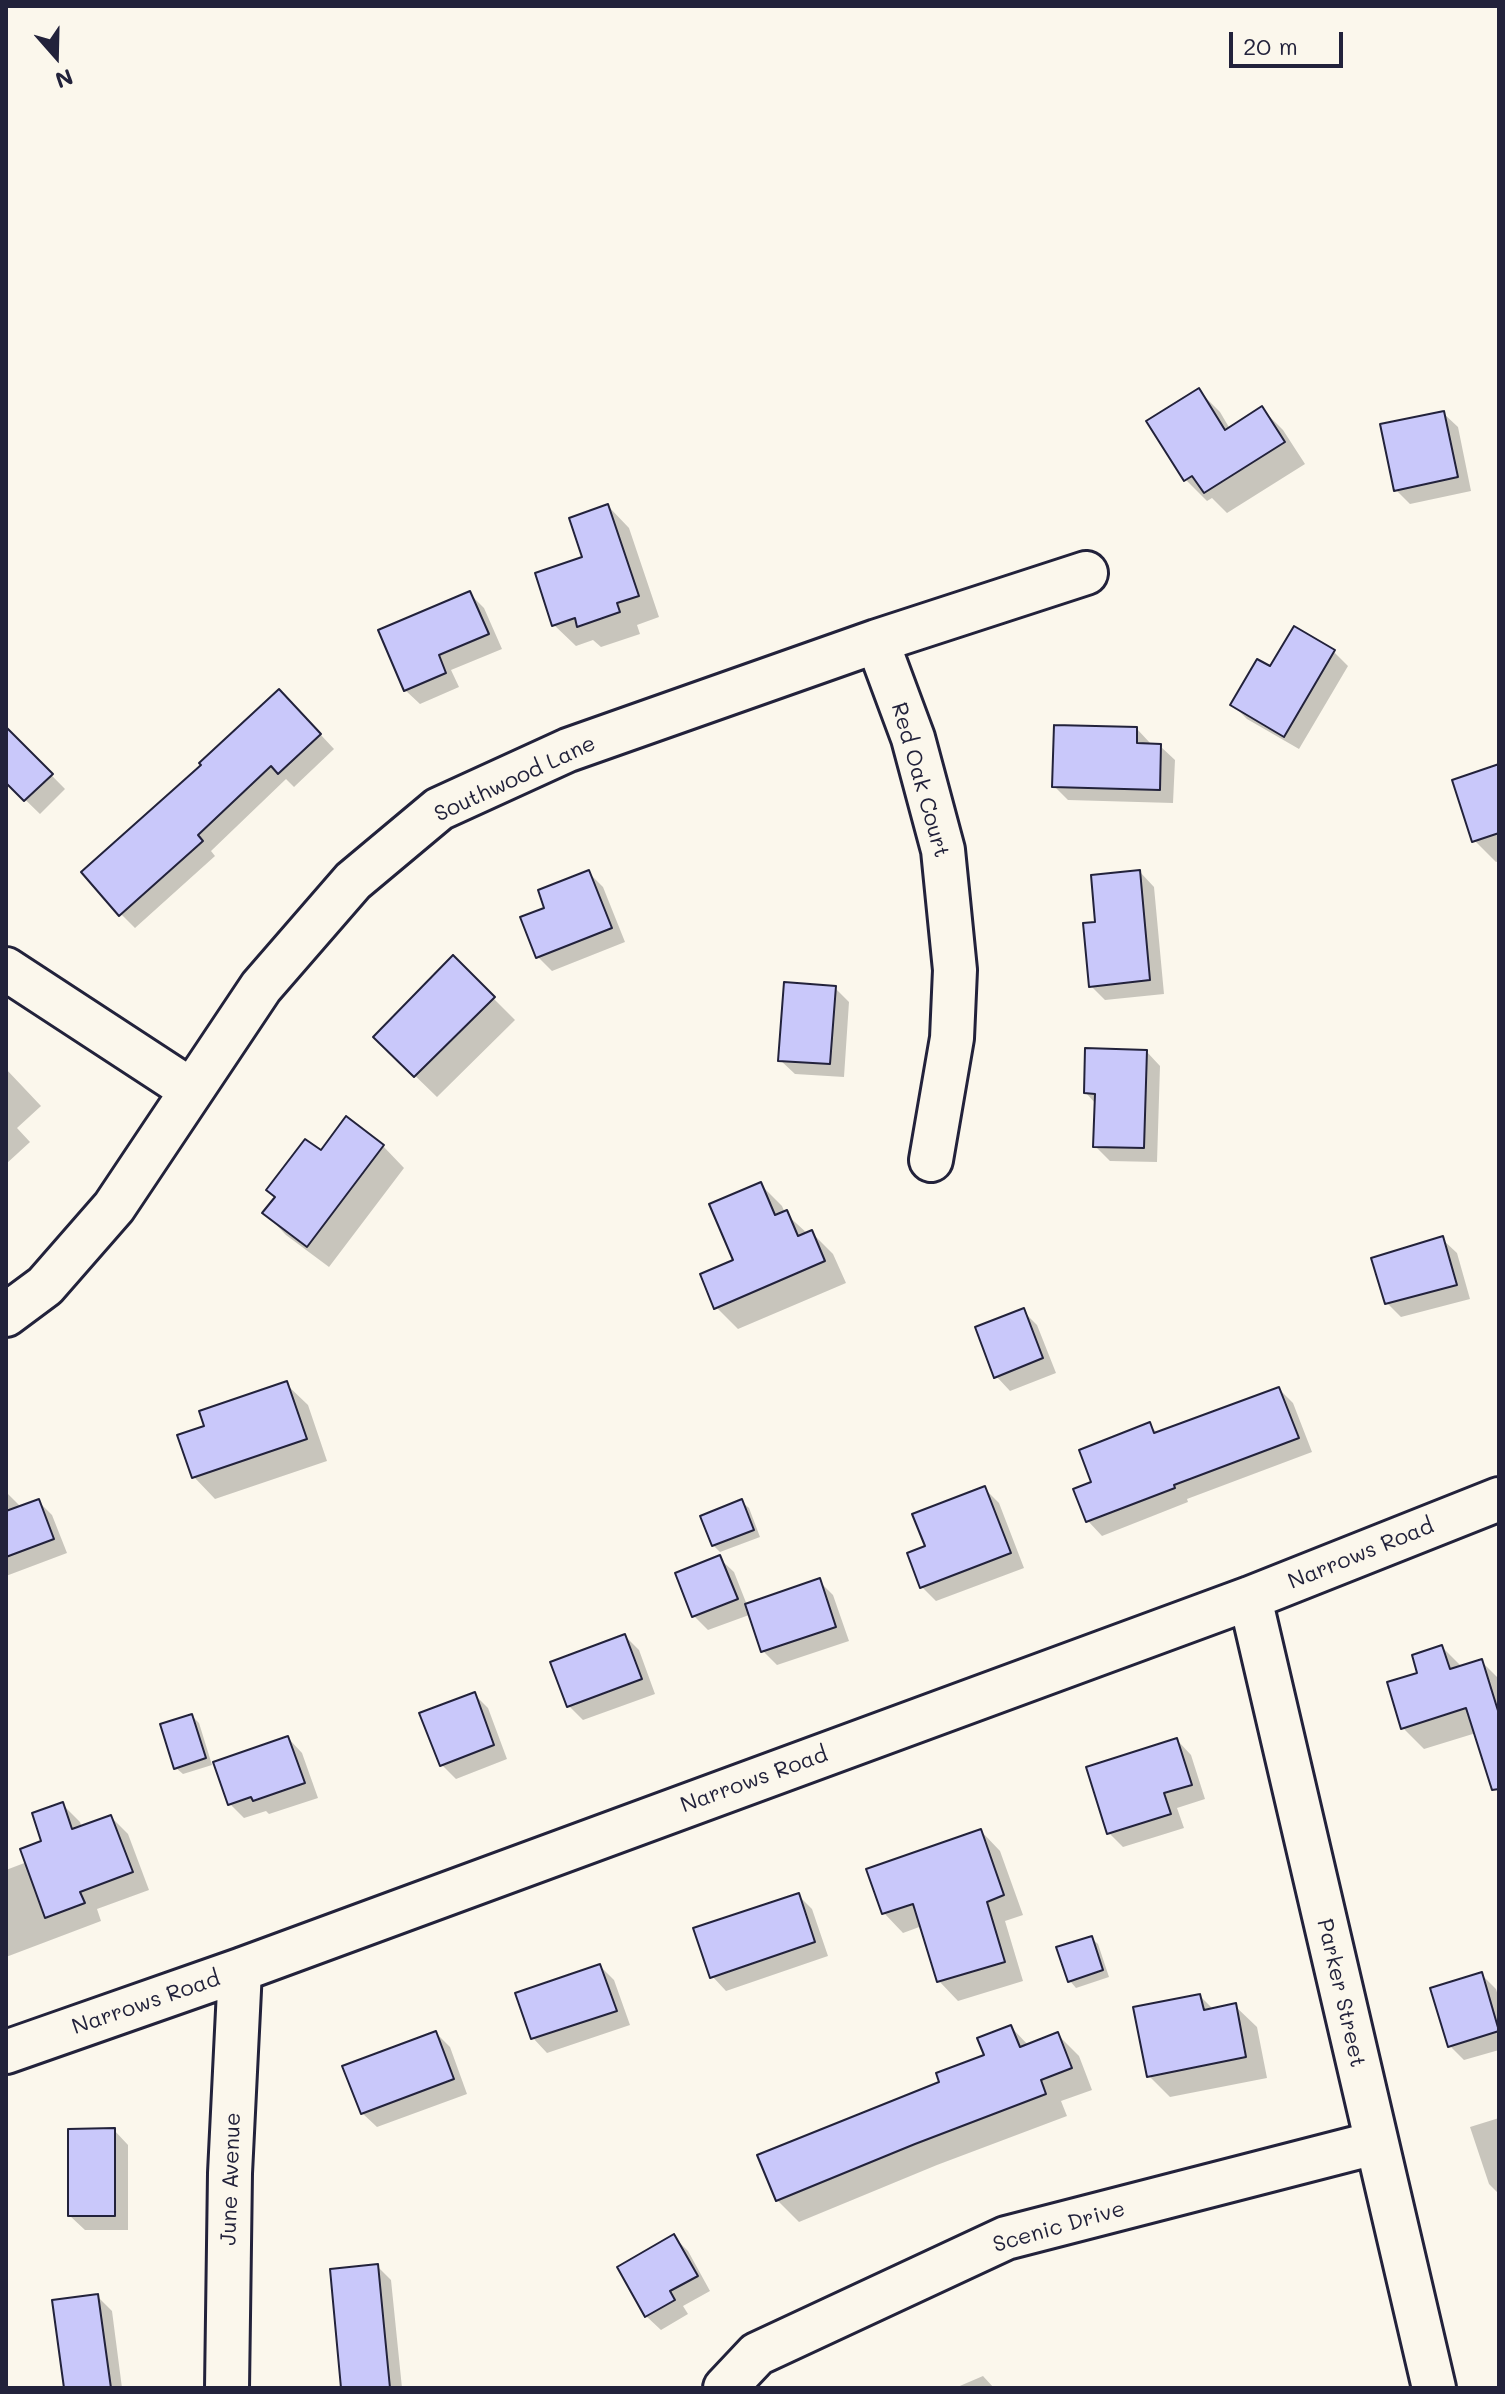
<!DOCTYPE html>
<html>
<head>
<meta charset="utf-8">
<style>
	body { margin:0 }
	#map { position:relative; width:1505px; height:2394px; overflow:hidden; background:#fbf7ec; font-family:Mali,sans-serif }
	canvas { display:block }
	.frame { position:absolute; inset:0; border:8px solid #22223b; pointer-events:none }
	.north { position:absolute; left:16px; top:16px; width:80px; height:80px; -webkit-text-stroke:6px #fbf7ec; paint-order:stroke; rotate:160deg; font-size:22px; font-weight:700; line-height:32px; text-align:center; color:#22223b }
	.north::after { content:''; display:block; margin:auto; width:28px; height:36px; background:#22223b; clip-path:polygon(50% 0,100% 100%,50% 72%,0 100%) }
	.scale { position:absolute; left:1229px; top:32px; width:114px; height:36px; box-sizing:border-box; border:4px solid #22223b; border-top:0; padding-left:10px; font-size:24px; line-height:28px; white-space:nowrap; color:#22223b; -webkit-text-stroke:6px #fbf7ec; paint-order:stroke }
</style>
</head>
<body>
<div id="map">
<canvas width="1505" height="2394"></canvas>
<div class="frame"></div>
<div class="north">N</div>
<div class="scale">20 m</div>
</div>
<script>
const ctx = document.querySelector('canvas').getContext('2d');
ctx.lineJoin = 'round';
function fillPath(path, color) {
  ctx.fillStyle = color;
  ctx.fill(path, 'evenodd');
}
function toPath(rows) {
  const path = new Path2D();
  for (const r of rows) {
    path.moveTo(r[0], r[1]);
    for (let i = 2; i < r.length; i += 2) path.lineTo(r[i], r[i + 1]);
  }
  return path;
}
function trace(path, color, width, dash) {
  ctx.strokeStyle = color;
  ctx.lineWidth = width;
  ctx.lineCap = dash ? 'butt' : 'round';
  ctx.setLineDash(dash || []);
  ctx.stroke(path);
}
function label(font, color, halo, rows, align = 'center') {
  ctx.font = font + ' Mali,sans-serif';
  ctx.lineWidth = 7;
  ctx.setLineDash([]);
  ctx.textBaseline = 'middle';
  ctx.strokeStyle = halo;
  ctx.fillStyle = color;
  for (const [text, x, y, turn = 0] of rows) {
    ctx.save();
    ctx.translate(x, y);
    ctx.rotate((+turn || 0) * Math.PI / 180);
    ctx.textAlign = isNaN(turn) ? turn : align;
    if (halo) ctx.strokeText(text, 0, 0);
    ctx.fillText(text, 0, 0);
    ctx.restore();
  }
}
fillPath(toPath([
	[1199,391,1220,412,1230,429,1262,409,1283,430,1305,464,1227,513,1212,498,1207,501,1186,480],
	[1443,413,1458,427,1471,491,1410,504,1396,490],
	[608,506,629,528,659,617,637,625,640,634,601,647,593,640,576,646,554,625],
	[470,594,484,608,502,649,451,670,459,687,420,704,405,690],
	[1334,652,1348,666,1299,749,1247,719,1233,705],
	[293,705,334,749,294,787,286,779,211,851,215,856,135,928,121,914],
	[6,729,65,789,40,814,9,784,6,787],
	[1137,729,1151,744,1160,746,1175,760,1173,803,1068,800,1054,786],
	[1499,766,1499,861,1496,862,1474,840],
	[1140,872,1154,887,1164,994,1105,1000,1091,986],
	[589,873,603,887,625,942,552,971,538,957,547,909],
	[453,958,515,1020,437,1097,375,1037],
	[835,988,849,1002,844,1077,795,1074,780,1060],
	[1146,1051,1160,1066,1157,1162,1110,1161,1095,1146,1096,1104,1086,1093],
	[6,1069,41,1106,17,1128,30,1142,6,1164],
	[383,1146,404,1168,329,1267,286,1235,265,1213,321,1153],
	[761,1185,782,1206,785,1213,808,1234,811,1232,833,1254,846,1283,738,1329,716,1307,736,1261],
	[1442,1239,1457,1253,1470,1299,1401,1317,1387,1303],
	[1023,1311,1037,1325,1056,1373,1010,1391,996,1376],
	[286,1384,308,1405,327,1461,215,1499,194,1477,206,1427],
	[1279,1389,1293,1403,1312,1452,1187,1499,1188,1502,1102,1536,1088,1521,1094,1483,1149,1425,1159,1434],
	[984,1488,999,1503,1024,1568,936,1601,922,1587],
	[7,1493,21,1507,38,1501,52,1515,67,1553,6,1576],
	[742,1502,749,1508,760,1537,720,1552,713,1545],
	[719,1558,734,1572,747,1605,819,1581,833,1595,849,1641,777,1665,763,1651,749,1615,708,1630,694,1616],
	[625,1636,639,1650,655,1694,583,1720,569,1706],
	[1442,1647,1462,1667,1481,1661,1499,1679,1499,1787,1476,1733,1424,1749,1403,1728],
	[474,1694,488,1708,507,1759,456,1779,442,1765],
	[192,1716,199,1723,212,1765,183,1774,176,1768],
	[288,1738,302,1753,318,1798,269,1814,266,1811,244,1818,230,1804],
	[1177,1740,1191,1755,1205,1799,1177,1808,1184,1828,1123,1847,1109,1833],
	[62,1804,80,1822,82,1828,111,1817,128,1834,149,1890,97,1909,101,1921,6,1957,6,1870,27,1862,43,1842],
	[981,1831,1000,1851,1023,1915,1005,1921,1023,1981,958,2001,939,1981,922,1926,903,1933,884,1913],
	[798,1895,812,1909,828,1956,726,1991,712,1976],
	[1091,1938,1098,1944,1109,1977,1076,1988,1070,1981],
	[600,1966,614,1980,630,2025,547,2053,533,2038],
	[1482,1975,1496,1989,1499,1999,1499,2050,1464,2060,1450,2046],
	[1200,1996,1214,2010,1235,2006,1257,2027,1267,2078,1170,2097,1149,2076],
	[1011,2027,1029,2046,1058,2035,1079,2056,1092,2090,1061,2101,1067,2116,937,2165,799,2222,777,2200,942,2083,987,2056],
	[436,2033,450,2047,467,2094,377,2127,362,2113],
	[1499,2118,1499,2194,1489,2184,1470,2127],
	[114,2130,128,2145,128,2230,85,2230,70,2216],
	[674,2237,688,2251,710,2291,683,2306,688,2314,661,2330,646,2316],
	[377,2266,391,2280,402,2388,343,2388],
	[98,2297,112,2311,122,2388,66,2388],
	[983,2376,994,2388,955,2388]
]), '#0003');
const building = toPath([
	[1199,388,1225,430,1262,406,1285,442,1204,493,1192,476,1184,481,1146,421,1199,388],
	[1444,411,1458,477,1394,491,1380,424,1444,411],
	[608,504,639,596,617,603,620,612,577,627,575,618,552,626,535,573,582,557,569,518,608,504],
	[470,591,489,634,439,655,446,673,404,691,378,630,470,591],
	[1294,626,1335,650,1284,737,1230,705,1257,659,1270,666,1294,626],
	[279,689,321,734,278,774,271,766,198,835,203,841,119,916,81,872,201,765,199,763,279,689],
	[1054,725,1137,727,1137,743,1161,744,1160,790,1052,787,1054,725],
	[6,727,53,774,24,801,6,783,6,727],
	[1499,764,1499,833,1472,842,1452,780,1499,764],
	[589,870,612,928,536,958,520,917,544,908,538,890,589,870],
	[1140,870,1150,980,1089,987,1083,923,1095,922,1091,875,1140,870],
	[453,955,495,997,414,1077,373,1037,453,955],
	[784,982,836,986,830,1064,778,1061,784,982],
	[1085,1048,1147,1050,1144,1148,1093,1147,1095,1094,1084,1093,1085,1048],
	[346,1116,384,1145,307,1247,262,1213,275,1197,266,1190,305,1139,321,1150,346,1116],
	[761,1182,775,1215,787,1210,798,1236,812,1230,825,1261,714,1309,700,1274,733,1260,709,1204,761,1182],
	[1443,1236,1457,1285,1385,1304,1371,1258,1443,1236],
	[1024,1308,1043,1358,994,1378,975,1327,1024,1308],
	[287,1381,307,1439,192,1478,177,1435,204,1426,199,1411,287,1381],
	[1279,1387,1299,1438,1174,1485,1175,1488,1086,1522,1073,1489,1091,1482,1079,1450,1150,1422,1154,1433,1279,1387],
	[985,1486,1011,1553,920,1588,907,1553,925,1546,912,1514,985,1486],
	[39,1499,54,1539,6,1557,6,1511,39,1499],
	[742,1499,754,1530,712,1546,700,1516,742,1499],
	[720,1555,738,1599,692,1617,675,1573,720,1555],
	[820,1578,836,1627,761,1652,745,1604,820,1578],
	[625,1634,642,1679,567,1707,550,1662,625,1634],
	[1442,1645,1450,1669,1482,1659,1499,1714,1499,1789,1492,1790,1466,1708,1401,1729,1387,1682,1417,1673,1412,1655,1442,1645],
	[475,1692,494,1745,440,1766,419,1713,475,1692],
	[192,1714,206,1758,174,1769,160,1724,192,1714],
	[288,1736,305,1783,253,1801,251,1797,228,1805,213,1762,288,1736],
	[1177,1738,1192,1785,1164,1793,1171,1814,1107,1834,1086,1767,1177,1738],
	[63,1802,72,1829,111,1815,133,1872,80,1892,85,1903,45,1918,20,1849,41,1841,32,1813,63,1802],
	[981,1829,1004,1895,987,1902,1005,1962,937,1982,913,1904,882,1914,866,1869,981,1829],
	[799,1893,815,1942,710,1978,693,1928,799,1893],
	[1092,1936,1103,1970,1068,1982,1056,1947,1092,1936],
	[600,1964,617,2011,531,2039,515,1993,600,1964],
	[1482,1972,1499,2031,1448,2047,1430,1988,1482,1972],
	[1200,1994,1204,2010,1236,2003,1246,2057,1147,2077,1133,2007,1200,1994],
	[1011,2025,1020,2047,1058,2032,1072,2068,1041,2080,1046,2094,915,2144,776,2201,757,2155,939,2082,936,2073,984,2055,977,2038,1011,2025],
	[436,2031,454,2079,361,2114,342,2066,436,2031],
	[115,2128,115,2216,68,2216,68,2129,115,2128],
	[674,2234,698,2276,670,2291,675,2300,645,2317,617,2267,674,2234],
	[378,2264,390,2388,341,2388,330,2269,378,2264],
	[98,2294,111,2388,64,2388,52,2300,98,2294]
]);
fillPath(building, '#c9c8fa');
trace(building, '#22223b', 2);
const minor = toPath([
	[877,641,913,738,943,850,955,970,952,1038,931,1160],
	[6,969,191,1090],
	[6,1315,45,1286,114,1207,261,987,353,881,439,809,568,750,877,641,1086,573],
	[1250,1598,1434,2388],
	[6,2052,240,1970,1250,1598,1499,1499],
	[227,2388,230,2173,240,1970],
	[725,2388,757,2354,1006,2238,1375,2143]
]);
trace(minor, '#22223b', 48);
trace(minor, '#fbf7ec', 42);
label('22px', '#22223b', '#fbf7ec', [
	["Southwood Lane",515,779,-25],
	["Red Oak Court",920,780,74],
	["Narrows Road",1361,1554,-22],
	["Narrows Road",754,1780,-20],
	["Parker Street",1341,1993,77],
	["Narrows Road",146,2003,-19],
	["June Avenue",231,2179,-88],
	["Scenic Drive",1059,2227,-16]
]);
</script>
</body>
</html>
